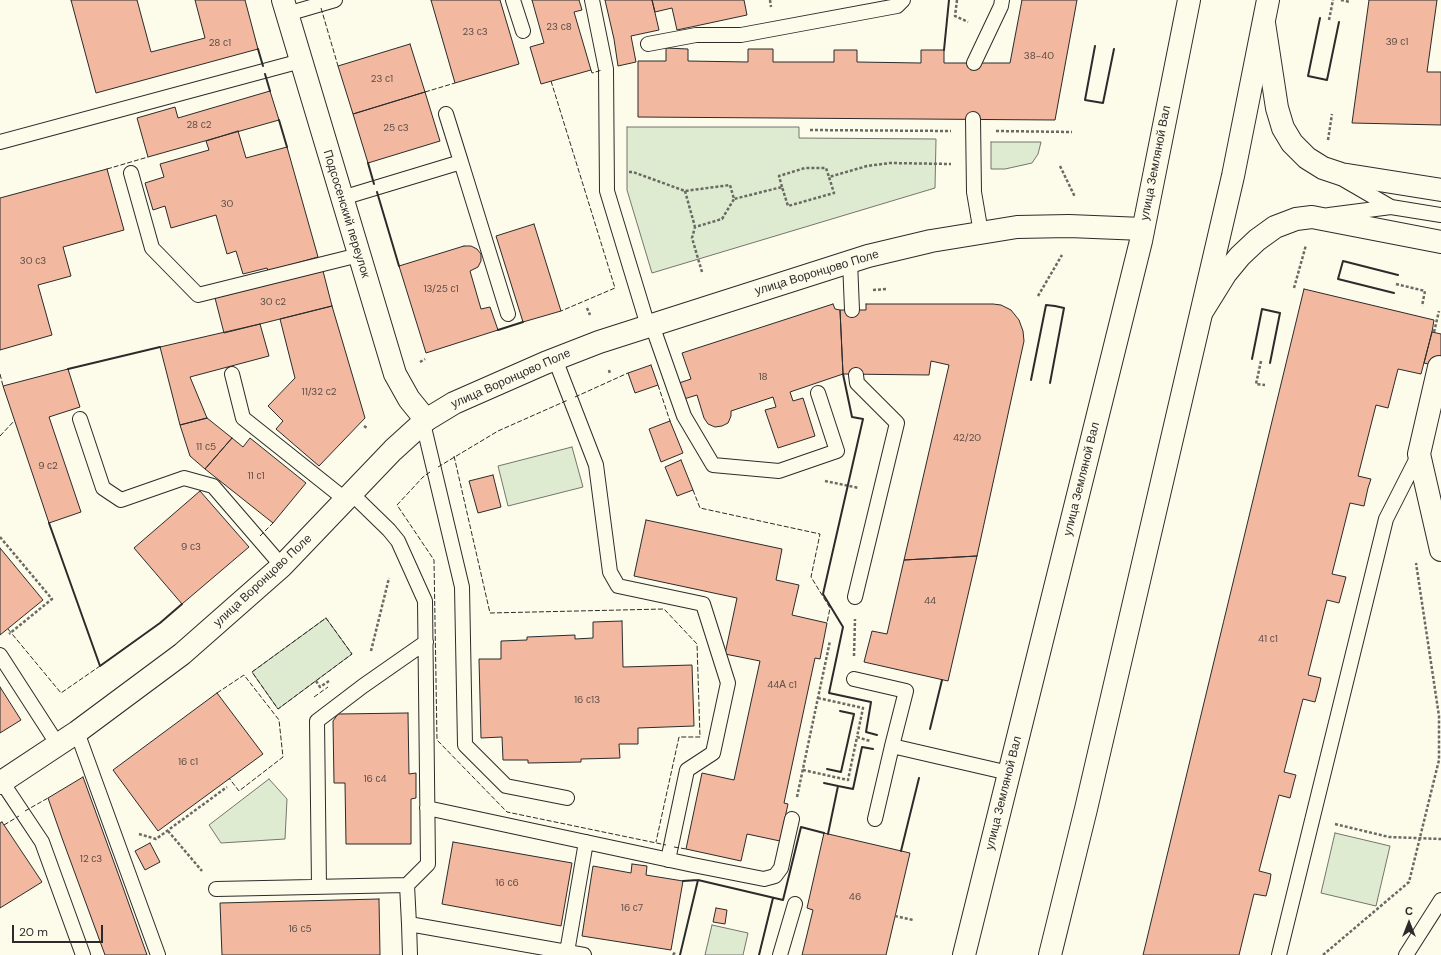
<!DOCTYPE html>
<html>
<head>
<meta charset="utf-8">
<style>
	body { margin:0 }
	#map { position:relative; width:1441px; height:955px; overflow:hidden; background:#fdfbea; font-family:"DM Sans",sans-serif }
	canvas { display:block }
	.north { position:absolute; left:1389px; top:903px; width:40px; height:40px; -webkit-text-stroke:3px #fdfbea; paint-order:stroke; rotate:0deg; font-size:11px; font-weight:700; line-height:16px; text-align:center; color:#2b2b2b }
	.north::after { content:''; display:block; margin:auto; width:14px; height:18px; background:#2b2b2b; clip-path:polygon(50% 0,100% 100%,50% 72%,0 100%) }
	.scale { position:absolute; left:12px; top:925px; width:91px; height:18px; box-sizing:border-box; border:2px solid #2b2b2b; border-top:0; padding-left:5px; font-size:12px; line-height:14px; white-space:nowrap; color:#2b2b2b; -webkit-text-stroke:3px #fdfbea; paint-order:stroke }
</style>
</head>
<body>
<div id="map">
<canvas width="1441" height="955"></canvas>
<div class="north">С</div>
<div class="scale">20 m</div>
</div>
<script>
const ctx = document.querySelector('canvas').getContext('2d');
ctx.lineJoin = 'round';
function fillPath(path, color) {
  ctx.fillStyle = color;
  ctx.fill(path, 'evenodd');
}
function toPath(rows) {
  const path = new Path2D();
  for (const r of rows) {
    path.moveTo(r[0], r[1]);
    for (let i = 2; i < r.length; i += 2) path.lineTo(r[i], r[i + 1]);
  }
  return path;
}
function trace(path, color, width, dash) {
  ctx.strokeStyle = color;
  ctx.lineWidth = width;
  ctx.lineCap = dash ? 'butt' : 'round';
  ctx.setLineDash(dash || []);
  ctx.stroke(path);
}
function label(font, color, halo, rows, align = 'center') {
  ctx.font = font + ' "DM Sans",sans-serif';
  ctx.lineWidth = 3;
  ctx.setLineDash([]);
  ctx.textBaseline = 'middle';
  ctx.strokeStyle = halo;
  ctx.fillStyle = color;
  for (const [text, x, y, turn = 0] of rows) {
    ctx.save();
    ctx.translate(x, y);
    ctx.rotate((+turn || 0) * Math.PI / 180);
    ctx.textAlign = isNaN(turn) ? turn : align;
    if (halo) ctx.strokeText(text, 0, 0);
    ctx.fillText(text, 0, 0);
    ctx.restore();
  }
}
const green = toPath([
	[627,127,799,127,799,138,936,139,935,188,652,273,627,190,627,127],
	[991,142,1041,142,1038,154,1032,163,1005,169,991,169,991,142],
	[572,447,583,487,508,506,498,466,572,447],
	[326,618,352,654,278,709,252,672,326,618],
	[269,779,287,799,285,839,221,843,209,825,269,779],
	[1335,833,1390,846,1376,906,1321,893,1335,833],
	[712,925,748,933,743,955,705,955,712,925]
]);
fillPath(green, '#deebd1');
trace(green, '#74746e', 1);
const building = toPath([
	[71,0,137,0,151,52,205,38,195,0,245,0,258,49,96,93,71,0],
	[431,0,500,0,519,64,455,83,431,0],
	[532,0,579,0,582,10,574,12,591,70,541,84,530,47,544,43,532,0],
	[605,0,652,0,659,30,631,36,636,62,618,66,614,39,605,0],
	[652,0,744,0,747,15,677,30,672,8,655,12,652,0],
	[1022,0,1077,0,1055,120,638,117,638,61,666,61,666,48,688,49,688,61,748,62,748,49,773,49,773,62,834,62,834,50,857,50,857,62,921,63,921,50,944,50,944,63,1010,63,1022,0],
	[1369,0,1437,0,1427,72,1441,72,1441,125,1352,123,1369,0],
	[410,44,425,92,353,114,338,66,410,44],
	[270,91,279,120,148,157,137,118,175,107,178,118,270,91],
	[425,92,440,141,368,163,353,114,425,92],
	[238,131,246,158,287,147,318,257,268,271,267,268,243,274,236,251,227,254,216,215,171,228,165,206,153,210,145,183,164,177,160,164,209,150,206,141,238,131],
	[107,169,124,230,63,247,71,276,38,285,52,335,0,350,0,198,107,169],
	[534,224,561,311,523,322,496,236,534,224],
	[464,246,471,246,477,249,481,254,481,261,478,267,470,271,481,309,490,307,498,330,426,353,399,266,464,246],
	[323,271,332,306,224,333,215,298,323,271],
	[1304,289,1434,320,1432,332,1421,374,1398,369,1388,408,1376,405,1358,476,1371,479,1368,488,1364,506,1350,503,1332,574,1346,577,1339,603,1327,600,1308,675,1321,678,1319,687,1315,702,1303,699,1284,772,1296,775,1294,782,1290,798,1279,795,1259,871,1271,874,1270,881,1266,896,1254,894,1239,955,1143,955,1304,289],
	[833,304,835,309,840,310,843,374,790,392,793,401,803,398,815,436,778,448,765,410,776,407,773,397,731,411,731,416,728,423,722,426,715,427,708,424,704,418,697,395,684,399,679,383,691,379,682,353,833,304],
	[866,304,993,304,1001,305,1011,310,1019,320,1023,331,1024,341,977,556,904,560,949,365,931,361,929,375,843,374,840,310,866,310,866,304],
	[332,306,365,418,319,466,276,429,283,421,268,406,295,378,280,319,332,306],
	[260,324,269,356,190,377,207,418,180,425,160,347,260,324],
	[1432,332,1441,334,1441,367,1424,363,1432,332],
	[651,365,658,385,635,393,628,373,651,365],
	[68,369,80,407,49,417,81,512,49,523,3,386,68,369],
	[207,418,232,438,205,469,190,456,180,425,207,418],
	[670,421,683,453,661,462,649,429,670,421],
	[232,438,243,447,250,438,306,483,273,523,205,469,232,438],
	[681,460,693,490,677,496,665,467,681,460],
	[493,475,501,507,478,513,469,481,493,475],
	[200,491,249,547,182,604,134,548,200,491],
	[646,520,782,549,776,580,799,585,792,615,827,623,820,659,815,658,807,695,784,803,788,804,780,841,747,834,741,861,686,849,702,773,734,780,760,661,725,654,737,598,634,576,646,520],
	[0,548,43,600,0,635,0,548],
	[977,556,948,681,864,662,872,631,887,634,904,560,977,556],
	[622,621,623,667,692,665,694,726,638,728,638,744,619,744,620,758,581,759,581,762,528,763,528,760,503,760,502,737,481,738,479,659,501,659,501,641,527,640,527,637,575,635,575,639,593,638,593,622,622,621],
	[0,687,21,720,0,733,0,687],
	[217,693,263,754,158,831,113,770,217,693],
	[408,713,409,774,416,773,416,798,411,799,411,844,346,844,345,783,334,783,333,721,338,714,408,713],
	[83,777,120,879,147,955,105,955,62,838,48,798,83,777],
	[2,822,42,882,0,908,0,823,2,822],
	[824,833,910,853,886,955,802,955,813,910,807,908,824,833],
	[453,842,572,863,561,926,442,904,453,842],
	[150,843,160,862,145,870,135,851,150,843],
	[632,864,647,866,646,875,683,881,671,950,582,936,593,866,631,873,632,864],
	[379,899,380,955,222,955,220,903,379,899],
	[716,908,727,910,725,924,713,922,716,908]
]);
fillPath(building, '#f2b8a0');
trace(building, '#2b2b2b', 1);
const service = toPath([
	[513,0,523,31],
	[592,0,606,69,607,191,648,326],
	[287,14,335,0],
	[648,44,696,35,741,35,897,6,903,0],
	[974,63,1001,6,1002,0],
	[446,114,461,162],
	[973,119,974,192,981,233],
	[0,142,301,61],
	[131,173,152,248,198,295,359,255],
	[1341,178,1391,207],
	[342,198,461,162,508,314],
	[1329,215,1391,207,1441,215],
	[850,261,852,310],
	[652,325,684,416,713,465,779,471,837,451,818,393],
	[555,359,596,465,610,572,618,586,703,604,728,683,713,753,687,770,668,860],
	[232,374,243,418,346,500],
	[80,419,103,488,121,500,184,478,213,486,282,566],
	[423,423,462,587,465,745,506,786,567,798],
	[855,597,897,423,857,383,856,375],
	[0,655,58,745],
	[854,679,906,691,892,746,1009,773],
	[77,732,158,955],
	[2,782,42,842,83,955],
	[427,808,693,865,764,879,775,876,781,868,792,819],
	[875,819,892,746],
	[407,885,409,924,567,952,586,842],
	[319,886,317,721,363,686,426,642],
	[216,889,407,885,428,864,425,601,398,541,389,530,352,494],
	[409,924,410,955],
	[567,952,584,955],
	[780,955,795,904],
	[1279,955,1386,519,1419,454],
	[1406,955,1441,900]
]);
const minor = toPath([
	[283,0,395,374,409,399,426,420],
	[1439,367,1419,454,1441,550]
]);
const tertiary = toPath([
	[0,783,77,732,182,654,282,566,393,450,426,420,454,403,545,363,599,342,868,256,931,241,1017,227,1069,226,1143,229]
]);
const secondary = toPath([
	[1264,23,1277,108,1283,128,1292,143,1307,158,1323,168,1341,174,1441,190],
	[1203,310,1226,273,1240,256,1257,240,1275,227,1296,219,1312,217,1441,242]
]);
const primary = toPath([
	[964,955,1141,241,1189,0],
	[1050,955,1086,809,1233,176,1268,0]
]);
trace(service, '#2b2b2b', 16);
trace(minor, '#2b2b2b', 24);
trace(tertiary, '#2b2b2b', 24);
trace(secondary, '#2b2b2b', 24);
trace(primary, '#2b2b2b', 24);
trace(toPath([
	[770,0,771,7],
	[957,0,955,16,968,22],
	[1341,0,1350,2],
	[1329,20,1333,0],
	[810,130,951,131],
	[996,131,1072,132],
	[1328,140,1332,114],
	[1060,166,1075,197],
	[629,172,633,172,685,191,730,185,734,199,782,187,788,206,834,193,829,177,867,166,890,163,951,164],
	[782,187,779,176,805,168,826,168,829,177],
	[685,191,695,227],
	[702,272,692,238,695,227,722,219,734,199],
	[1396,284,1425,291,1422,306],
	[1294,288,1306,245],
	[873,290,887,289],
	[1038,296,1062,255],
	[587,308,590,315],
	[1434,332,1439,311],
	[1261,361,1256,384,1265,385],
	[420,362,425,359],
	[609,370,610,374],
	[364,426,367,428],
	[825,481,859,488],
	[0,537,52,599,9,634],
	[371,651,389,578],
	[854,656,855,619],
	[316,681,320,687,329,681],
	[818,698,863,708,857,737],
	[803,770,848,780,857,737,870,741],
	[797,797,830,641],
	[1335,824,1389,837,1441,839],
	[168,831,202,871],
	[139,834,156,839,227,787],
	[895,916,913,920],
	[673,955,676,951],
	[1323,955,1409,882,1439,760,1439,716,1416,563]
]), '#6a6964', 2.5, [3, 2]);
trace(service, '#fdfbea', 14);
trace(minor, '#fdfbea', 22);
trace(tertiary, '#fdfbea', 22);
trace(secondary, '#fdfbea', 22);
trace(primary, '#fdfbea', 22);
trace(toPath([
	[321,8,338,66],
	[591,70,592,73,602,70],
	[551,81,615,288,561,311],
	[425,92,455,83],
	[107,169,148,157],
	[0,374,3,386],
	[658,385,670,421],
	[575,397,628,373],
	[0,436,15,420],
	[454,456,490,613,664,609,697,644,700,737,679,737,656,842],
	[438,467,498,431,568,400],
	[430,472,423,477,397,505,434,560,437,740,507,812,666,845],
	[693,490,700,508,820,534,811,577,830,608,827,623],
	[260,536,273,523],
	[326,618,352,654,278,709,252,672,326,618],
	[8,629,61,693,100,666],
	[217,693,244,675,279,720,283,757,239,791,229,778],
	[314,697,328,687],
	[25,811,48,798],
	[4,825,19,816],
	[674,847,686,849],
	[759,955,773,898]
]), '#2b2b2b', 1, [5, 2]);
trace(toPath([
	[1320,18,1308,76,1327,80,1339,22],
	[1095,46,1085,100,1103,103,1114,49],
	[258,49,263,66],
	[944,50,949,0],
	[265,74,270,91],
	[279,120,287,147],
	[368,163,374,184],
	[377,192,399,266],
	[1394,293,1338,279,1343,261,1398,275],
	[498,330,523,322],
	[1252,359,1262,309,1280,313,1270,363],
	[68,369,160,347],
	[843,374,852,417,863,419,823,594,843,627,829,693,871,702,866,732,877,735],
	[1031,380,1046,305,1055,306,1064,308,1050,383],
	[49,523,100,666,160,623,182,604],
	[930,729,942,680],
	[827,769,841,772,854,714,840,711],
	[824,783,838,786],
	[828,834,838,786,853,789,862,747,873,749],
	[901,851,919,778],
	[683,881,698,880],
	[680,955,698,880,783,900,801,827,824,833],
	[759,955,773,898]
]), '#2b2b2b', 2);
label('10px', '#5d4e48', null, [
	["23 с8",559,27],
	["23 с3",475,32],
	["39 с1",1397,42],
	["28 с1",220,43],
	["38-40",1039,56],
	["23 с1",382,79],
	["28 с2",199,125],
	["25 с3",396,128],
	["30",227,204],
	["30 с3",33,261],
	["13/25 с1",441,289],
	["30 с2",273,302],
	["18",763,377],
	["11/32 с2",319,392],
	["42/20",967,438],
	["11 с5",206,447],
	["9 с2",48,466],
	["11 с1",256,476],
	["9 с3",191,547],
	["44",930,601],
	["41 с1",1268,639],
	["44А с1",782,685],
	["16 с13",587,700],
	["16 с1",188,762],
	["16 с4",375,779],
	["12 с3",91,859],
	["16 с6",507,883],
	["46",855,897],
	["16 с7",632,908],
	["16 с5",300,929]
]);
label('12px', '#2b2b2b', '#fdfbea', [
	["улица Земляной Вал",1156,163,-79],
	["Подсосенский переулок",346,214,73],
	["улица Воронцово Поле",817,273,-17],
	["улица Воронцово Поле",511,379,-24],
	["улица Земляной Вал",1082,479,-76],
	["улица Воронцово Поле",263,581,-43],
	["улица Земляной Вал",1004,793,-76]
]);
</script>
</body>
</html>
